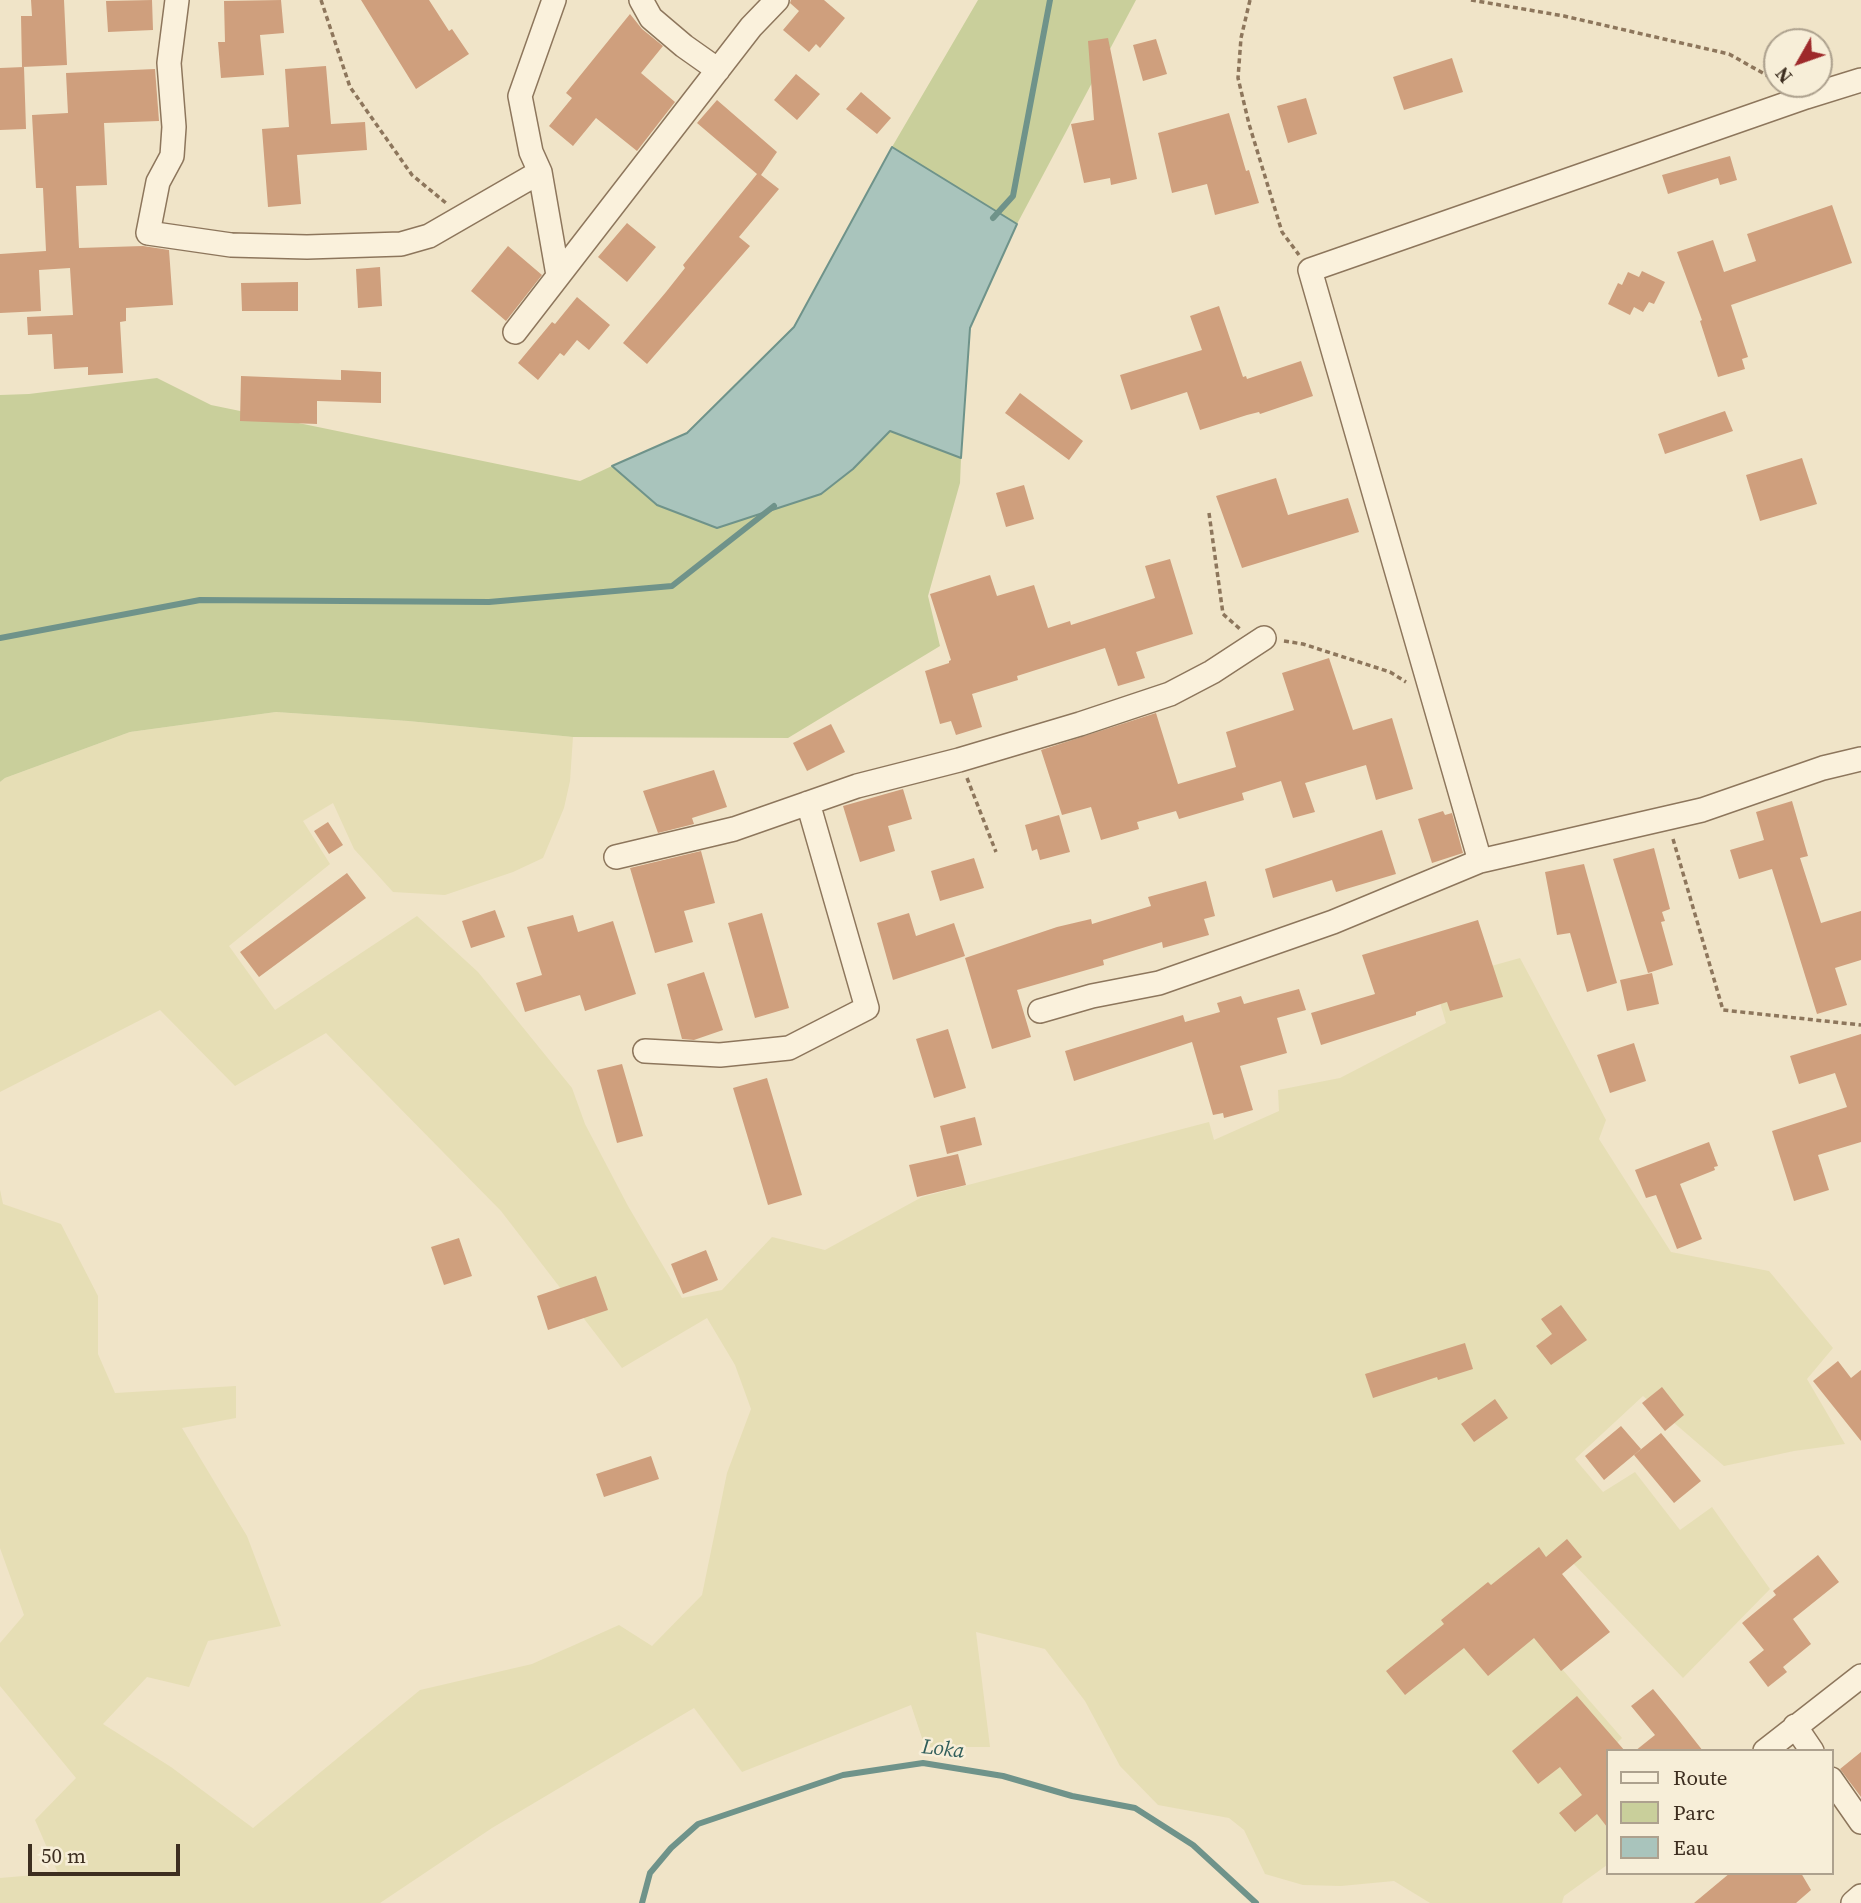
<!DOCTYPE html>
<html>
<head>
<meta charset="utf-8">
<style>
	body { margin:0 }
	#map { position:relative; width:1861px; height:1903px; overflow:hidden; background:#f0e4c8; font-family:"Source Serif 4",serif }
	canvas { display:block }
	.legend { position:absolute; left:1606px; top:1749px; width:228px; height:126px; box-sizing:border-box; background:#f7eed8; border:2px solid #ada18e; margin:0; padding:9px 12px; list-style:none; font-size:21px; color:#3d2e20 }
	.legend li { display:flex; align-items:center; gap:14px; height:35px }
	.legend b { width:35px; border:2px solid #ada18e }
	.north { position:absolute; left:1763px; top:28px; width:70px; height:70px; box-sizing:border-box; background:#f7eed8; border:2px solid #ada18e; border-radius:50%; rotate:230deg; font-size:19px; font-weight:700; line-height:28px; text-align:center; color:#3d2e20 }
	.north::after { content:''; display:block; margin:auto; width:24px; height:32px; background:#9e2a2b; clip-path:polygon(50% 0,100% 100%,50% 72%,0 100%) }
	.scale { position:absolute; left:28px; top:1844px; width:152px; height:32px; box-sizing:border-box; border:4px solid #3d2e20; border-top:0; padding-left:9px; font-size:21px; line-height:24px; white-space:nowrap; color:#3d2e20; -webkit-text-stroke:5px #f7eed8; paint-order:stroke }
</style>
</head>
<body>
<div id="map">
<canvas width="1861" height="1903"></canvas>
<ul class="legend">
<li><b style="height:9px;background:#faf1dc"></b>Route</li>
<li><b style="height:19px;background:#c9cf9b"></b>Parc</li>
<li><b style="height:19px;background:#a9c4bc"></b>Eau</li>
</ul>
<div class="north">N</div>
<div class="scale">50 m</div>
</div>
<script>
const ctx = document.querySelector('canvas').getContext('2d');
ctx.lineJoin = 'round';
function fillPath(path, color) {
  ctx.fillStyle = color;
  ctx.fill(path, 'evenodd');
}
function toPath(rows) {
  const path = new Path2D();
  for (const r of rows) {
    path.moveTo(r[0], r[1]);
    for (let i = 2; i < r.length; i += 2) path.lineTo(r[i], r[i + 1]);
  }
  return path;
}
function trace(path, color, width, dash) {
  ctx.strokeStyle = color;
  ctx.lineWidth = width;
  ctx.lineCap = dash ? 'butt' : 'round';
  ctx.setLineDash(dash || []);
  ctx.stroke(path);
}
function label(font, color, halo, rows, align = 'center') {
  ctx.font = font + ' "Source Serif 4",serif';
  ctx.lineWidth = 5;
  ctx.setLineDash([]);
  ctx.textBaseline = 'middle';
  ctx.strokeStyle = halo;
  ctx.fillStyle = color;
  for (const [text, x, y, turn = 0] of rows) {
    ctx.save();
    ctx.translate(x, y);
    ctx.rotate((+turn || 0) * Math.PI / 180);
    ctx.textAlign = isNaN(turn) ? turn : align;
    if (halo) ctx.strokeText(text, 0, 0);
    ctx.fillText(text, 0, 0);
    ctx.restore();
  }
}
fillPath(toPath([
	[276,712,408,721,573,737,570,781,564,808,543,858,513,872,445,895,393,892,354,849,333,803,303,821,330,864,229,946,275,1010,417,916,478,972,572,1088,585,1124,628,1206,682,1298,722,1290,772,1237,825,1250,922,1197,1209,1122,1214,1140,1279,1111,1278,1090,1340,1078,1446,1023,1434,982,1520,958,1606,1120,1599,1139,1671,1252,1769,1271,1833,1348,1807,1379,1845,1444,1794,1451,1724,1466,1643,1396,1575,1459,1603,1492,1635,1472,1680,1530,1712,1507,1770,1589,1683,1678,1570,1560,1509,1608,1622,1738,1577,1783,1607,1827,1607,1865,1564,1896,1562,1903,1430,1903,1394,1881,1341,1886,1303,1885,1265,1874,1244,1830,1229,1818,1158,1805,1120,1766,1085,1701,1045,1649,976,1632,990,1747,925,1747,911,1705,742,1772,694,1708,492,1828,380,1903,0,1903,0,1878,58,1873,35,1820,76,1778,0,1686,0,1643,24,1615,0,1548,0,1190,3,1204,61,1224,98,1296,98,1354,115,1393,236,1386,236,1418,182,1428,247,1536,281,1626,208,1641,189,1687,147,1677,103,1724,171,1767,253,1828,420,1690,532,1664,619,1625,652,1646,702,1595,727,1473,751,1409,735,1365,707,1318,622,1368,501,1211,326,1033,235,1086,160,1010,0,1092,0,782,5,778,130,732]
]), '#e6deb5');
fillPath(toPath([
	[978,0,1136,0,1017,224,892,147],
	[157,378,211,405,580,481,612,466,657,505,853,469,890,431,961,458,960,483,928,596,940,646,788,738,573,737,408,721,276,712,130,732,5,778,0,782,0,395,29,394]
]), '#c9cf9b');
const water = toPath([
	[892,147,1017,224,970,328,961,458,890,431,853,469,821,494,717,528,657,505,612,466,687,433,794,327,892,147]
]);
fillPath(water, '#a9c4bc');
trace(water, '#6f938a', 2);
trace(toPath([
	[993,218,1013,196,1050,0],
	[0,638,200,600,489,602,672,586,774,506],
	[642,1903,650,1873,671,1848,698,1824,843,1775,923,1763,1003,1776,1072,1796,1135,1808,1193,1845,1256,1903]
]), '#6f938a', 6);
fillPath(toPath([
	[31,0,64,0,67,65,22,67,21,16,32,16],
	[152,0,153,30,108,32,106,1],
	[281,0,284,33,260,35,264,75,221,78,218,42,225,42,224,1],
	[361,0,429,0,449,31,452,29,469,54,416,89],
	[791,0,824,0,845,18,820,48,816,44,809,52,783,30,799,11,790,3],
	[630,14,642,29,663,46,641,73,675,102,637,151,596,118,573,146,549,126,572,98,566,93],
	[1108,38,1137,179,1111,185,1110,178,1084,183,1071,124,1094,120,1088,41],
	[1156,39,1167,74,1143,81,1133,45],
	[1452,58,1463,92,1404,110,1393,77],
	[326,66,331,124,365,122,367,150,297,155,301,204,268,207,262,129,289,127,285,69],
	[24,67,26,129,0,130,0,68],
	[155,69,159,121,104,123,107,185,76,186,79,248,143,246,169,250,173,305,126,308,126,321,120,322,123,373,88,375,88,367,54,369,52,334,28,335,27,317,73,315,70,268,39,270,41,311,0,313,0,254,46,251,43,188,36,188,32,115,68,113,66,73],
	[796,74,820,94,797,120,774,100],
	[861,92,891,118,877,134,846,109],
	[1306,98,1317,134,1288,143,1277,106],
	[717,100,777,152,761,175,779,189,739,237,750,246,647,364,623,343,666,292,685,268,683,265,757,174,697,123],
	[1229,113,1246,171,1249,170,1259,203,1215,215,1207,184,1172,193,1158,133],
	[1730,156,1737,180,1720,185,1718,178,1668,194,1662,175],
	[1832,205,1852,263,1731,305,1748,357,1742,359,1745,369,1718,377,1700,321,1702,320,1677,252,1713,240,1724,272,1756,261,1747,234],
	[627,223,656,247,627,282,598,257],
	[508,246,542,275,506,321,471,291],
	[380,267,382,306,358,308,356,269],
	[1642,271,1665,282,1654,304,1649,302,1643,312,1634,307,1630,315,1608,304,1618,283,1622,285,1628,272,1639,277],
	[298,282,298,311,242,311,241,283],
	[577,297,610,325,589,350,577,340,564,356,560,353,538,380,518,363,552,322,555,324],
	[1219,306,1243,377,1246,376,1247,379,1301,361,1313,396,1260,414,1259,412,1247,415,1200,430,1187,392,1131,410,1120,375,1202,350,1190,316],
	[341,370,381,372,381,403,317,401,317,424,240,421,241,376,341,380],
	[1020,393,1083,441,1069,460,1005,413],
	[1725,411,1733,431,1665,454,1658,434],
	[1802,458,1817,504,1760,521,1746,475],
	[1276,478,1288,515,1348,498,1359,532,1242,568,1216,496],
	[1024,485,1034,519,1006,527,996,493],
	[1170,559,1193,634,1136,652,1145,678,1118,686,1105,648,1017,676,1018,680,972,694,982,727,956,735,951,721,940,724,925,671,949,663,949,661,951,660,930,594,990,575,997,596,1034,585,1048,628,1070,621,1071,625,1155,598,1145,566],
	[1329,658,1353,730,1392,718,1413,789,1376,800,1366,765,1305,783,1315,812,1293,818,1281,781,1242,793,1244,800,1179,819,1176,811,1137,822,1139,829,1101,840,1091,807,1062,815,1041,750,1156,713,1178,784,1236,767,1226,732,1294,710,1282,673],
	[831,724,845,752,807,771,793,743],
	[714,770,727,807,692,818,694,824,658,833,643,791],
	[903,789,912,819,888,826,895,851,860,862,843,806],
	[1792,801,1808,856,1800,858,1821,923,1861,911,1861,960,1835,968,1847,1005,1817,1014,1772,869,1739,879,1730,850,1764,840,1756,812],
	[1443,811,1445,815,1452,813,1463,853,1432,863,1418,819],
	[1059,815,1070,852,1040,860,1037,849,1032,851,1025,825],
	[328,822,343,845,329,854,314,831],
	[1382,830,1396,874,1336,892,1332,880,1273,898,1265,869],
	[1654,848,1670,909,1662,912,1665,921,1661,922,1673,965,1648,973,1613,859],
	[701,851,715,903,684,911,693,942,655,953,630,868],
	[974,858,984,888,940,901,931,871],
	[1584,864,1617,983,1587,992,1570,933,1557,935,1545,872],
	[347,873,366,898,259,977,240,952],
	[1206,881,1215,916,1204,919,1209,935,1163,948,1162,942,1103,960,1104,965,1017,990,1031,1037,992,1049,965,958,1057,927,1091,919,1092,924,1151,906,1148,897],
	[495,910,505,937,471,948,462,921],
	[762,913,789,1008,755,1018,728,923],
	[909,913,916,936,954,923,965,956,893,980,877,923],
	[573,915,578,932,613,921,636,994,585,1011,580,995,525,1012,516,983,542,975,527,927],
	[1478,920,1503,997,1450,1011,1447,1002,1416,1012,1416,1015,1321,1045,1311,1013,1375,994,1362,955],
	[704,972,723,1030,694,1040,682,1039,667,984],
	[1652,973,1659,1004,1627,1011,1620,980],
	[1299,989,1306,1010,1277,1018,1287,1053,1240,1066,1253,1110,1224,1118,1223,1113,1213,1115,1192,1042,1074,1081,1065,1051,1183,1015,1185,1022,1220,1012,1217,1003,1241,996,1244,1004],
	[948,1029,966,1088,934,1098,916,1039],
	[1861,1034,1861,1142,1818,1155,1829,1190,1794,1201,1772,1131,1847,1107,1835,1073,1799,1084,1790,1056],
	[1634,1043,1646,1081,1610,1093,1597,1055],
	[622,1064,643,1136,617,1143,597,1070],
	[767,1078,802,1195,768,1205,733,1088],
	[975,1117,982,1145,947,1154,940,1126],
	[1709,1142,1718,1166,1714,1167,1715,1170,1680,1184,1702,1239,1677,1249,1656,1195,1646,1198,1635,1170],
	[958,1154,966,1185,917,1197,909,1165],
	[459,1238,472,1276,444,1285,431,1247],
	[706,1250,718,1280,683,1294,671,1264],
	[596,1276,608,1310,548,1330,537,1296],
	[1561,1305,1587,1340,1551,1365,1536,1346,1552,1334,1541,1319],
	[1465,1343,1473,1369,1438,1380,1437,1377,1373,1398,1365,1374],
	[1838,1361,1851,1378,1861,1370,1861,1441,1813,1381],
	[1662,1387,1684,1415,1665,1431,1642,1403],
	[1495,1399,1508,1418,1474,1442,1461,1424],
	[1621,1426,1641,1449,1604,1480,1585,1456],
	[1661,1433,1701,1481,1674,1503,1634,1455],
	[651,1456,659,1479,604,1497,596,1474],
	[1567,1539,1582,1557,1562,1574,1610,1632,1561,1671,1534,1638,1488,1676,1464,1648,1405,1695,1386,1671,1444,1624,1441,1620,1488,1582,1491,1585,1539,1547,1546,1557],
	[1818,1555,1839,1582,1793,1619,1811,1644,1783,1667,1787,1672,1768,1687,1749,1662,1764,1650,1742,1623,1776,1595,1773,1591],
	[1653,1689,1677,1718,1703,1751,1635,1751,1655,1735,1631,1706],
	[1577,1696,1625,1751,1607,1751,1607,1827,1597,1814,1575,1832,1559,1813,1582,1795,1560,1767,1538,1784,1512,1751],
	[1861,1752,1861,1797,1840,1769],
	[1730,1873,1801,1873,1811,1890,1796,1903,1694,1903]
]), '#cf9f7d');
const minor = toPath([
	[177,0,169,63,174,127,172,156,158,182,148,233,231,245,307,247,401,244,429,236,540,172],
	[554,0,520,96,531,152,540,172,558,275],
	[641,0,651,18,684,46,718,70],
	[515,332,751,27,777,0],
	[616,857,734,829,857,786,959,760,1080,724,1170,694,1212,672,1264,638],
	[1480,861,1310,270,1806,97,1861,80],
	[1040,1011,1092,996,1159,983,1333,922,1480,861,1702,810,1823,768,1861,759],
	[645,1051,720,1055,789,1048,867,1008,808,803],
	[1795,1726,1812,1751],
	[1765,1751,1861,1676],
	[1831,1779,1861,1822],
	[1853,1903,1861,1896]
]);
trace(minor, '#8d765c', 26);
trace(toPath([
	[321,0,350,87,412,175,446,203],
	[1250,0,1241,38,1238,78,1249,124,1282,232,1299,255],
	[1471,0,1564,16,1729,54,1777,81],
	[1209,513,1223,614,1240,629],
	[1284,641,1303,644,1331,653,1390,672,1406,682],
	[967,778,996,852],
	[1673,839,1723,1010,1861,1025]
]), '#8d765c', 3.5, [5, 3.5]);
trace(minor, '#faf1dc', 23);
label('italic 21px', '#2f5d5a', '#f7eed8', [
	["Loka",943,1750,6]
]);
</script>
</body>
</html>
